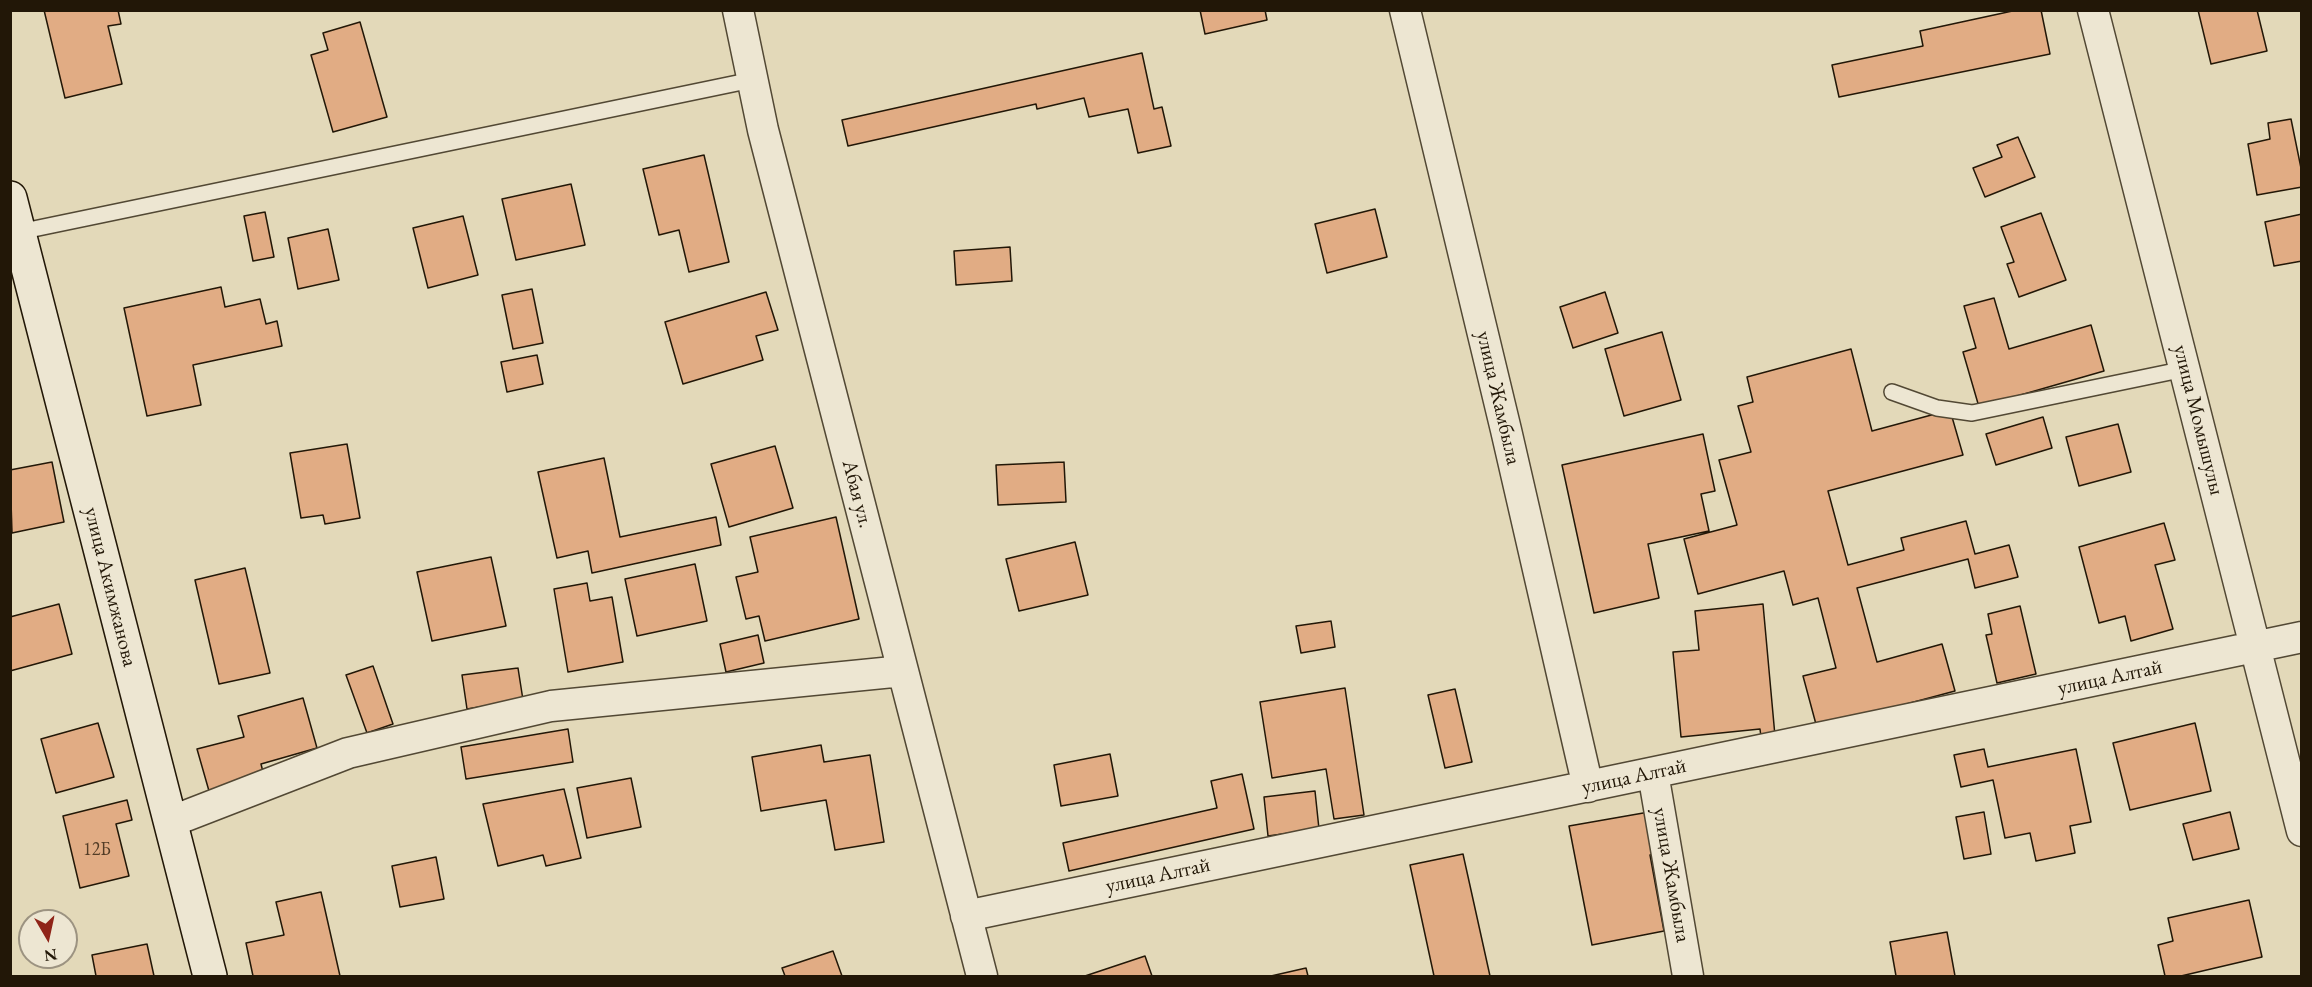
<!DOCTYPE html>
<html>
<head>
<meta charset="utf-8">
<style>
	body { margin:0 }
	#map { position:relative; width:2312px; height:987px; overflow:hidden; background:#e3d9b9; font-family:"EB Garamond",serif }
	canvas { display:block }
	.frame { position:absolute; inset:0; border:12px solid #221707; pointer-events:none }
	.north { position:absolute; left:18px; top:909px; width:60px; height:60px; box-sizing:border-box; background:#ede6d2; border:2px solid #9c9381; border-radius:50%; rotate:171deg; font-size:16px; font-weight:700; line-height:24px; text-align:center; color:#221707 }
	.north::after { content:''; display:block; margin:auto; width:21px; height:27px; background:#8f2418; clip-path:polygon(50% 0,100% 100%,50% 72%,0 100%) }
</style>
</head>
<body>
<div id="map">
<canvas width="2312" height="987"></canvas>
<div class="frame"></div>
<div class="north">N</div>
</div>
<script>
const ctx = document.querySelector('canvas').getContext('2d');
ctx.lineJoin = 'round';
function fillPath(path, color) {
  ctx.fillStyle = color;
  ctx.fill(path, 'evenodd');
}
function toPath(rows) {
  const path = new Path2D();
  for (const r of rows) {
    path.moveTo(r[0], r[1]);
    for (let i = 2; i < r.length; i += 2) path.lineTo(r[i], r[i + 1]);
  }
  return path;
}
function trace(path, color, width, dash) {
  ctx.strokeStyle = color;
  ctx.lineWidth = width;
  ctx.lineCap = dash ? 'butt' : 'round';
  ctx.setLineDash(dash || []);
  ctx.stroke(path);
}
function label(font, color, halo, rows, align = 'center') {
  ctx.font = font + ' "EB Garamond",serif';
  ctx.lineWidth = 4.5;
  ctx.setLineDash([]);
  ctx.textBaseline = 'middle';
  ctx.strokeStyle = halo;
  ctx.fillStyle = color;
  for (const [text, x, y, turn = 0] of rows) {
    ctx.save();
    ctx.translate(x, y);
    ctx.rotate((+turn || 0) * Math.PI / 180);
    ctx.textAlign = isNaN(turn) ? turn : align;
    if (halo) ctx.strokeText(text, 0, 0);
    ctx.fillText(text, 0, 0);
    ctx.restore();
  }
}
const building = toPath([
	[44,10,118,10,121,24,108,26,122,84,65,98,44,10],
	[1200,10,1265,10,1267,20,1205,34,1200,10],
	[2017,10,2041,10,2050,54,1839,97,1832,65,1923,46,1920,31,2017,10],
	[2198,10,2257,10,2267,51,2211,64,2198,10],
	[360,22,387,117,333,132,311,55,328,50,323,33,360,22],
	[1142,53,1154,109,1162,107,1171,146,1138,153,1128,109,1089,117,1084,98,1037,109,1036,104,848,146,842,120,1142,53],
	[2291,119,2302,173,2302,187,2257,195,2248,144,2270,139,2268,123,2291,119],
	[2018,137,2035,177,1985,197,1973,168,2002,157,1997,145,2018,137],
	[704,155,729,262,689,272,679,230,659,235,643,169,704,155],
	[571,184,585,245,516,260,502,199,571,184],
	[1375,209,1387,257,1327,273,1315,224,1375,209],
	[265,212,274,257,253,261,244,216,265,212],
	[2041,213,2066,280,2019,297,2007,264,2014,262,2001,227,2041,213],
	[2302,214,2302,261,2274,266,2265,222,2302,214],
	[463,216,478,275,428,288,413,228,463,216],
	[328,229,339,280,298,289,288,238,328,229],
	[1010,247,1012,281,956,285,954,251,1010,247],
	[221,287,225,307,260,299,266,324,277,321,282,346,193,365,201,405,147,416,124,308,221,287],
	[532,289,543,343,513,349,502,295,532,289],
	[766,292,778,330,756,336,763,360,683,384,665,322,766,292],
	[1605,292,1618,333,1573,348,1560,307,1605,292],
	[1994,298,2009,349,2091,325,2104,371,1979,407,1963,352,1976,348,1964,306,1994,298],
	[1662,332,1681,400,1624,416,1605,349,1662,332],
	[1851,349,1872,431,1950,410,1963,455,1828,491,1848,565,1904,550,1901,538,1966,521,1975,554,2009,545,2018,577,1975,588,1968,559,1857,588,1877,662,1942,644,1955,691,1817,728,1803,676,1836,668,1818,598,1793,605,1784,571,1698,594,1684,539,1737,525,1719,460,1751,452,1738,406,1753,402,1747,377,1851,349],
	[537,355,543,384,507,392,501,362,537,355],
	[2043,417,2052,448,1996,465,1986,434,2043,417],
	[2118,424,2131,472,2079,486,2066,437,2118,424],
	[1703,434,1715,491,1701,494,1709,531,1648,544,1659,598,1594,613,1562,465,1703,434],
	[347,444,360,518,325,524,323,515,301,518,290,453,347,444],
	[775,446,793,508,729,527,711,464,775,446],
	[604,458,620,537,716,517,721,545,592,573,588,551,557,558,538,472,604,458],
	[52,462,64,522,12,533,10,470,52,462],
	[1064,462,1066,502,998,505,996,465,1064,462],
	[836,517,859,619,765,641,759,616,746,619,736,577,758,572,750,537,836,517],
	[2164,523,2175,560,2155,565,2173,629,2131,641,2125,616,2099,623,2079,547,2164,523],
	[1075,542,1088,595,1019,611,1006,559,1075,542],
	[491,557,506,626,432,641,417,572,491,557],
	[695,564,707,621,637,636,625,579,695,564],
	[245,568,270,673,219,684,195,580,245,568],
	[587,583,590,601,612,597,623,662,568,672,554,589,587,583],
	[59,604,72,654,10,671,10,617,59,604],
	[1763,604,1775,736,1761,737,1760,729,1681,737,1673,652,1699,650,1695,611,1763,604],
	[2020,606,2036,674,1997,683,1986,635,1992,634,1988,614,2020,606],
	[1331,621,1335,647,1301,653,1296,626,1331,621],
	[758,635,764,663,726,672,720,644,758,635],
	[373,666,393,724,367,733,346,675,373,666],
	[518,668,523,700,467,709,462,675,518,668],
	[1345,688,1364,815,1334,819,1326,769,1272,778,1260,702,1345,688],
	[1455,689,1472,762,1445,768,1428,695,1455,689],
	[303,698,317,748,261,764,264,776,209,791,197,749,244,737,238,716,303,698],
	[98,723,114,777,56,793,41,739,98,723],
	[2195,723,2211,791,2130,810,2113,743,2195,723],
	[568,729,573,762,466,779,461,747,568,729],
	[821,745,824,762,870,755,884,842,835,850,826,800,761,811,752,757,821,745],
	[1984,749,1988,767,2076,749,2091,822,2070,826,2075,853,2036,861,2030,833,2005,838,1993,780,1961,787,1954,755,1984,749],
	[1110,754,1118,796,1061,806,1054,765,1110,754],
	[1242,774,1254,829,1069,871,1063,843,1217,808,1211,781,1242,774],
	[631,778,641,827,587,838,577,788,631,778],
	[564,789,581,858,546,866,543,855,498,866,483,804,564,789],
	[1315,791,1319,829,1268,836,1264,797,1315,791],
	[127,800,132,820,116,824,129,876,80,888,63,816,127,800],
	[1649,812,1658,853,1650,855,1664,931,1592,945,1569,826,1649,812],
	[1984,812,1991,854,1964,859,1956,817,1984,812],
	[2230,812,2239,849,2193,860,2183,824,2230,812],
	[1463,854,1490,976,1434,976,1410,865,1463,854],
	[436,857,444,899,400,907,392,866,436,857],
	[321,892,340,976,253,976,246,943,284,935,276,902,321,892],
	[2249,900,2262,957,2181,976,2165,976,2158,945,2173,941,2168,918,2249,900],
	[1947,932,1955,976,1896,976,1890,942,1947,932],
	[147,944,154,976,96,976,92,955,147,944],
	[833,951,842,976,785,976,782,968,833,951],
	[1145,956,1152,976,1085,976,1145,956],
	[1306,968,1308,976,1271,976,1306,968]
]);
fillPath(building, '#e1ac84');
trace(building, '#221707', 1.5);
const lane = toPath([
	[19,232,752,80],
	[1892,392,1937,408,1972,413,2185,369]
]);
const street = toPath([
	[738,10,763,130,982,976],
	[1405,10,1506,430,1588,787],
	[2093,10,2302,831],
	[1653,773,1688,976],
	[170,822,348,753,551,706,903,671],
	[966,916,2302,637]
]);
const secondary = toPath([
	[10,198,210,976]
]);
trace(lane, '#524834', 18);
trace(street, '#524834', 33);
trace(secondary, '#221707', 36);
trace(lane, '#ede6d2', 15);
trace(street, '#ede6d2', 30);
trace(secondary, '#ede6d2', 33);
label('18px', '#523c26', null, [
	["12Б",97,850]
]);
label('21px', '#221707', '#ede6d2', [
	["улица Жамбыла",1498,398,77],
	["улица Момышулы",2198,420,76],
	["Абая ул.",857,494,75],
	["улица Акимжанова",110,587,76],
	["улица Алтай",2110,678,-12],
	["улица Алтай",1634,777,-12],
	["улица Жамбыла",1671,875,80],
	["улица Алтай",1158,876,-12]
]);
</script>
</body>
</html>
